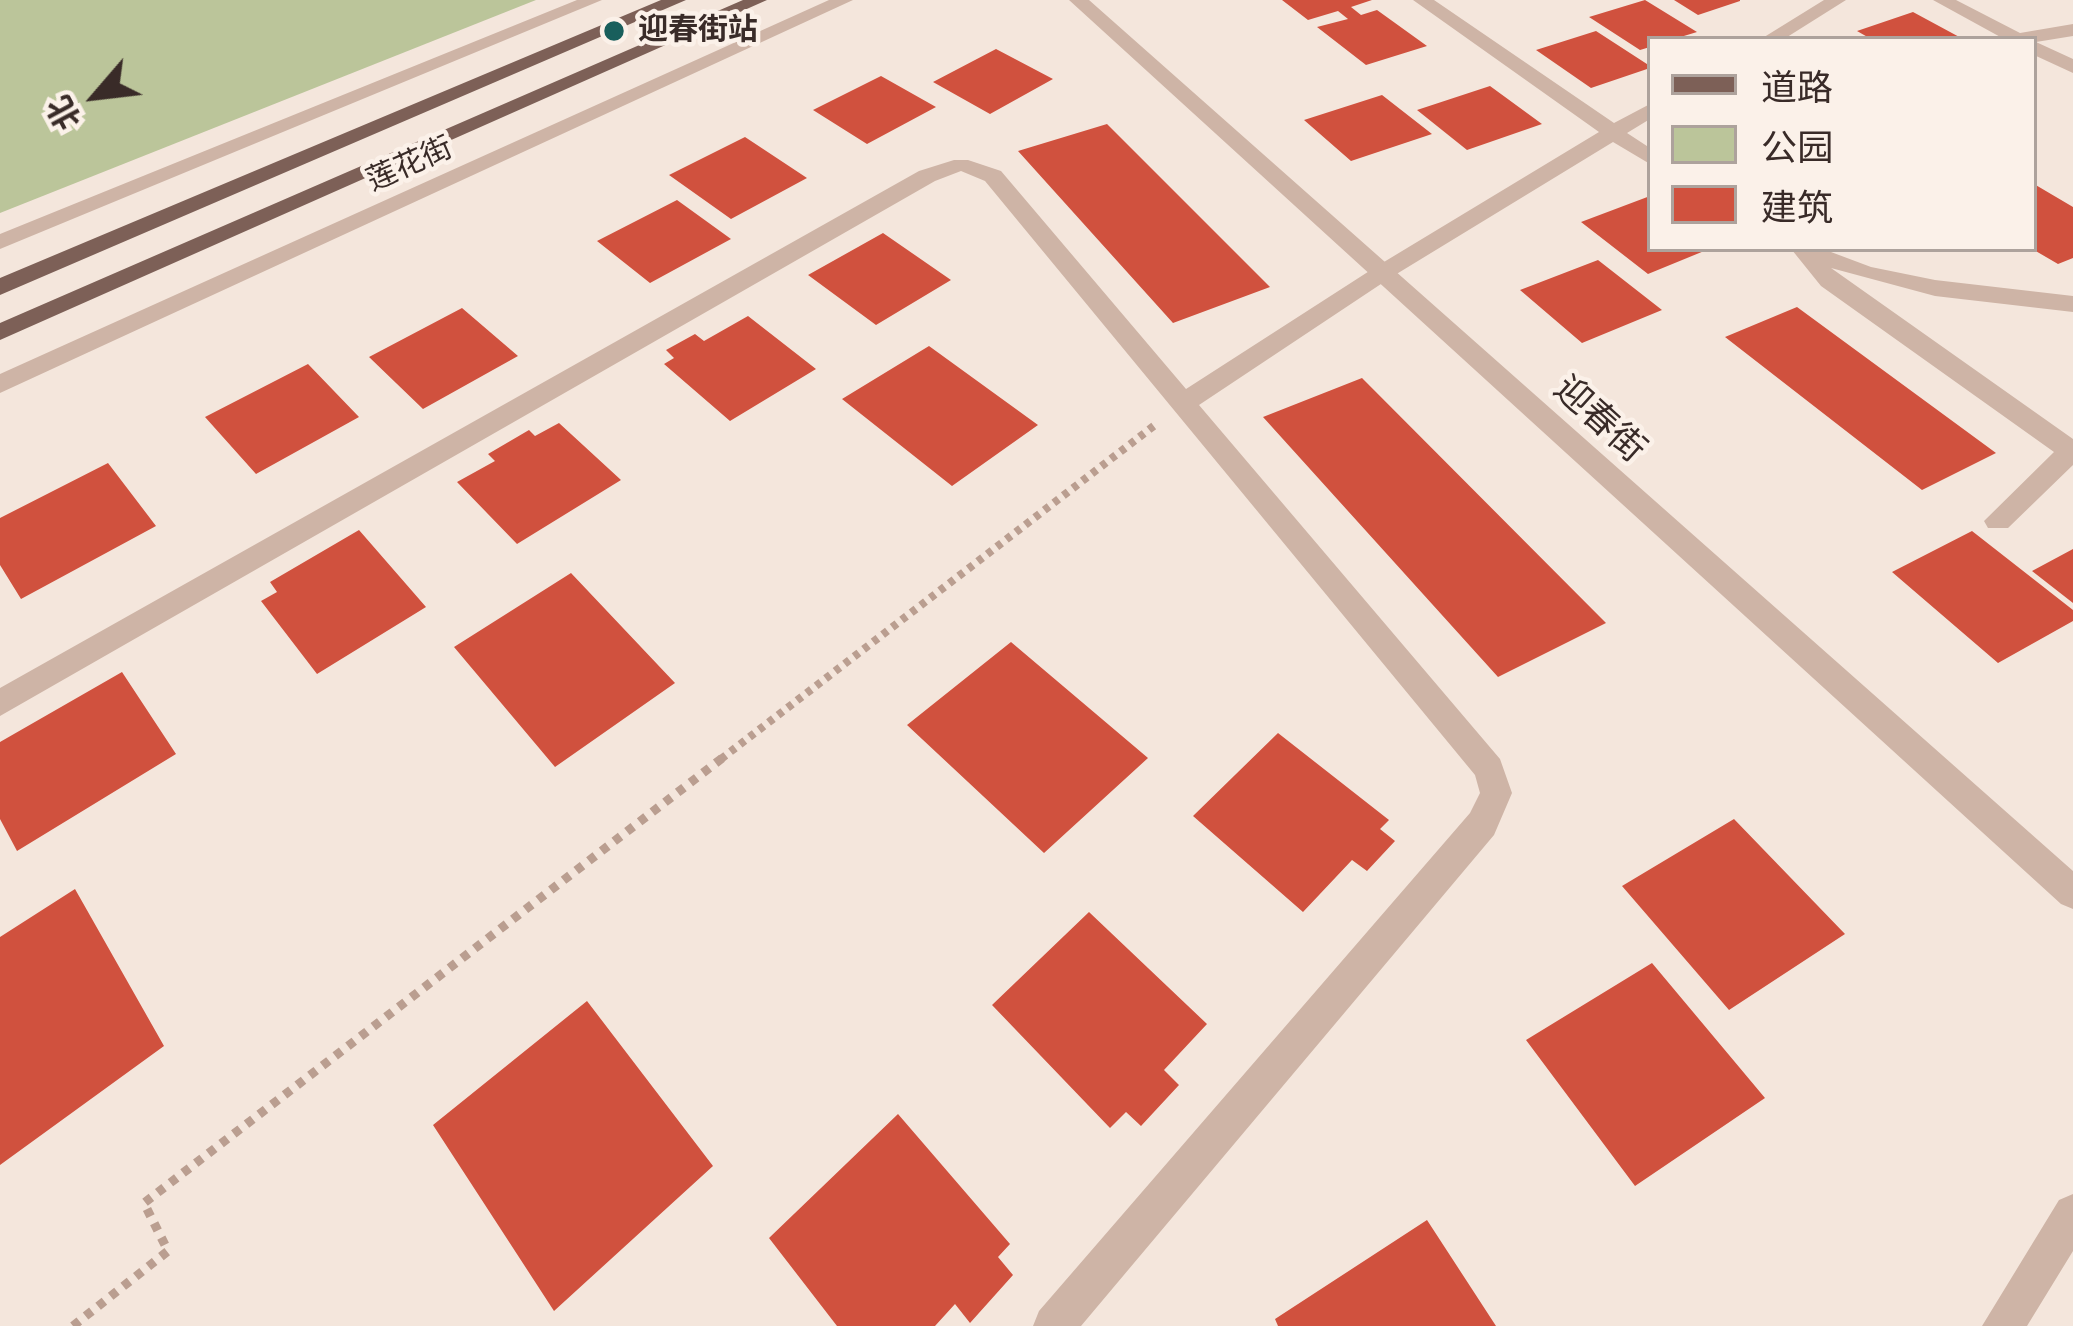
<!DOCTYPE html>
<html>
<head>
<meta charset="utf-8">
<style>
	body { margin:0 }
	#map { position:relative; width:2073px; height:1326px; overflow:hidden; background:#f4e6dc; font-family:"Fira Sans","Noto Sans SC",sans-serif }
	canvas { display:block }
	.legend { position:absolute; left:1647px; top:36px; width:390px; height:216px; box-sizing:border-box; background:#fbf1e9; border:3px solid #ada29c; margin:0; padding:15px 21px; list-style:none; font-size:36px; color:#392b28 }
	.legend li { display:flex; align-items:center; gap:24px; height:60px }
	.legend b { width:60px; border:3px solid #ada29c }
	.north { position:absolute; left:36px; top:36px; width:120px; height:120px; -webkit-text-stroke:9px #fbf1e9; paint-order:stroke; rotate:242deg; font-size:33px; font-weight:700; line-height:48px; text-align:center; color:#392b28 }
	.north::after { content:''; display:block; margin:auto; width:42px; height:54px; background:#392b28; clip-path:polygon(50% 0,100% 100%,50% 72%,0 100%) }
</style>
</head>
<body>
<div id="map">
<canvas width="2073" height="1326"></canvas>
<ul class="legend">
<li><b style="height:15px;background:#7d6057"></b>道路</li>
<li><b style="height:33px;background:#bbc59a"></b>公园</li>
<li><b style="height:33px;background:#d0513e"></b>建筑</li>
</ul>
<div class="north">北</div>
</div>
<script>
const ctx = document.querySelector('canvas').getContext('2d');
ctx.lineJoin = 'round';
function fillPath(path, color) {
  ctx.fillStyle = color;
  ctx.fill(path, 'evenodd');
}
function toPath(rows) {
  const path = new Path2D();
  for (const r of rows) {
    path.moveTo(r[0], r[1]);
    for (let i = 2; i < r.length; i += 2) path.lineTo(r[i], r[i + 1]);
  }
  return path;
}
function trace(path, color, width, dash) {
  ctx.strokeStyle = color;
  ctx.lineWidth = width;
  ctx.lineCap = dash ? 'butt' : 'round';
  ctx.setLineDash(dash || []);
  ctx.stroke(path);
}
function label(font, color, halo, rows, align = 'center') {
  ctx.font = font + ' "Fira Sans","Noto Sans SC",sans-serif';
  ctx.lineWidth = 9;
  ctx.setLineDash([]);
  ctx.textBaseline = 'middle';
  ctx.strokeStyle = halo;
  ctx.fillStyle = color;
  for (const [text, x, y, turn = 0] of rows) {
    ctx.save();
    ctx.translate(x, y);
    ctx.rotate((+turn || 0) * Math.PI / 180);
    ctx.textAlign = isNaN(turn) ? turn : align;
    if (halo) ctx.strokeText(text, 0, 0);
    ctx.fillText(text, 0, 0);
    ctx.restore();
  }
}
fillPath(toPath([
	[0,0,536,0,0,213]
]), '#bbc59a');
fillPath(toPath([
	[1282,0,1372,0,1351,7,1361,15,1377,10,1427,46,1366,65,1317,27,1348,19,1338,11,1308,20],
	[1645,0,1697,32,1674,39,1650,39,1650,47,1640,50,1589,17],
	[1674,0,1740,0,1740,1,1698,15],
	[1913,12,1963,39,1871,39,1857,31],
	[1596,31,1650,66,1650,68,1591,88,1536,50],
	[996,49,1053,79,990,114,933,82],
	[881,76,936,107,867,144,813,110],
	[1490,86,1542,124,1467,150,1417,110],
	[1382,95,1432,134,1351,161,1304,120],
	[1107,124,1270,287,1173,323,1018,151],
	[745,137,807,178,731,219,669,175],
	[2034,184,2073,207,2073,258,2058,264,2034,250],
	[1650,196,1650,249,1709,249,1648,274,1581,222],
	[677,200,731,239,650,283,597,241],
	[883,233,951,280,876,325,808,275],
	[1598,260,1662,310,1582,343,1520,290],
	[1797,307,1996,453,1922,490,1725,337],
	[462,308,518,356,423,409,369,357],
	[748,316,816,369,730,421,664,364,674,358,666,350,695,334,704,341],
	[929,346,1038,425,952,486,842,399],
	[308,364,359,417,256,474,205,417],
	[1362,378,1606,623,1498,677,1263,417],
	[559,423,621,480,517,544,457,482,495,461,488,454,529,430,535,436],
	[108,463,156,526,21,599,0,565,0,518],
	[359,530,426,607,317,674,261,601,277,592,270,582],
	[1972,531,2073,610,2073,621,1998,663,1892,572],
	[2073,549,2073,603,2032,571],
	[571,573,675,683,555,767,454,647],
	[1011,642,1148,758,1044,853,907,725],
	[122,672,176,754,17,851,0,819,0,742],
	[1278,733,1389,820,1380,829,1395,841,1367,871,1352,860,1303,912,1193,816],
	[1734,819,1845,934,1729,1010,1622,886],
	[75,889,164,1046,0,1165,0,937],
	[1089,912,1207,1024,1164,1070,1179,1085,1141,1126,1126,1112,1110,1128,992,1005],
	[1652,963,1765,1098,1635,1186,1526,1040],
	[587,1001,713,1166,554,1311,433,1125],
	[898,1114,1010,1244,998,1257,1013,1275,970,1323,955,1304,935,1326,837,1326,769,1238],
	[1427,1220,1496,1326,1278,1326,1275,1319]
]), '#d0513e');
trace(toPath([
	[721,759,1155,425]
]), '#ba9e90', 8, [6, 6]);
trace(toPath([
	[73,1326,168,1251,144,1203,725,756]
]), '#ba9e90', 9, [8, 8]);
fillPath(toPath([
	[1413,0,1434,0,1614,123,1650,104,1650,119,1627,133,1650,148,1650,164,1613,142,1390,278,1199,405,1500,759,1512,793,1494,835,1081,1326,1033,1326,1039,1311,1470,813,1480,793,1475,775,985,181,961,171,935,181,0,716,0,688,919,171,954,160,968,160,1001,171,1186,389,1374,268,1599,132,1413,0],
	[1824,0,1846,0,1784,39,1761,39,1824,0],
	[1933,0,1956,0,2020,33,2073,24,2073,36,2036,42,2073,59,2073,73,2034,55,2034,39,2004,39,1933,0],
	[1823,249,1871,267,1935,280,2073,296,2073,312,1935,296,1831,268,2073,439,2073,465,2008,528,1988,528,1984,521,2054,452,1821,286,1792,250,1823,249]
]), '#ceb4a6');
fillPath(toPath([
	[577,0,602,0,0,249,0,234,577,0],
	[829,0,853,0,0,393,0,374,829,0]
]), '#ceb4a6');
fillPath(toPath([
	[1069,0,1089,0,2073,871,2073,909,2061,904,1069,0],
	[2073,1194,2073,1251,2027,1326,1982,1326,2059,1200,2073,1194]
]), '#ceb4a6');
fillPath(toPath([
	[661,0,686,0,0,295,0,278,661,0],
	[743,0,767,0,0,340,0,323,743,0]
]), '#7d6057');
for (const [x, y, r, color] of [
	[614,31,12,"#195f5c"]
]) {
  const dot = new Path2D();
  dot.arc(x, y, r, 0, 2 * Math.PI);
  ctx.fillStyle = color;
  ctx.fill(dot);
  trace(dot, '#fbf1e9', 4.5);
}
label('bold 30px', '#392b28', '#fbf1e9', [
	["迎春街站",638,31]
], 'left');
label('30px', '#392b28', '#fbf1e9', [
	["莲花街",410,165,-24]
]);
label('36px', '#392b28', '#fbf1e9', [
	["迎春街",1599,420,42]
]);
</script>
</body>
</html>
